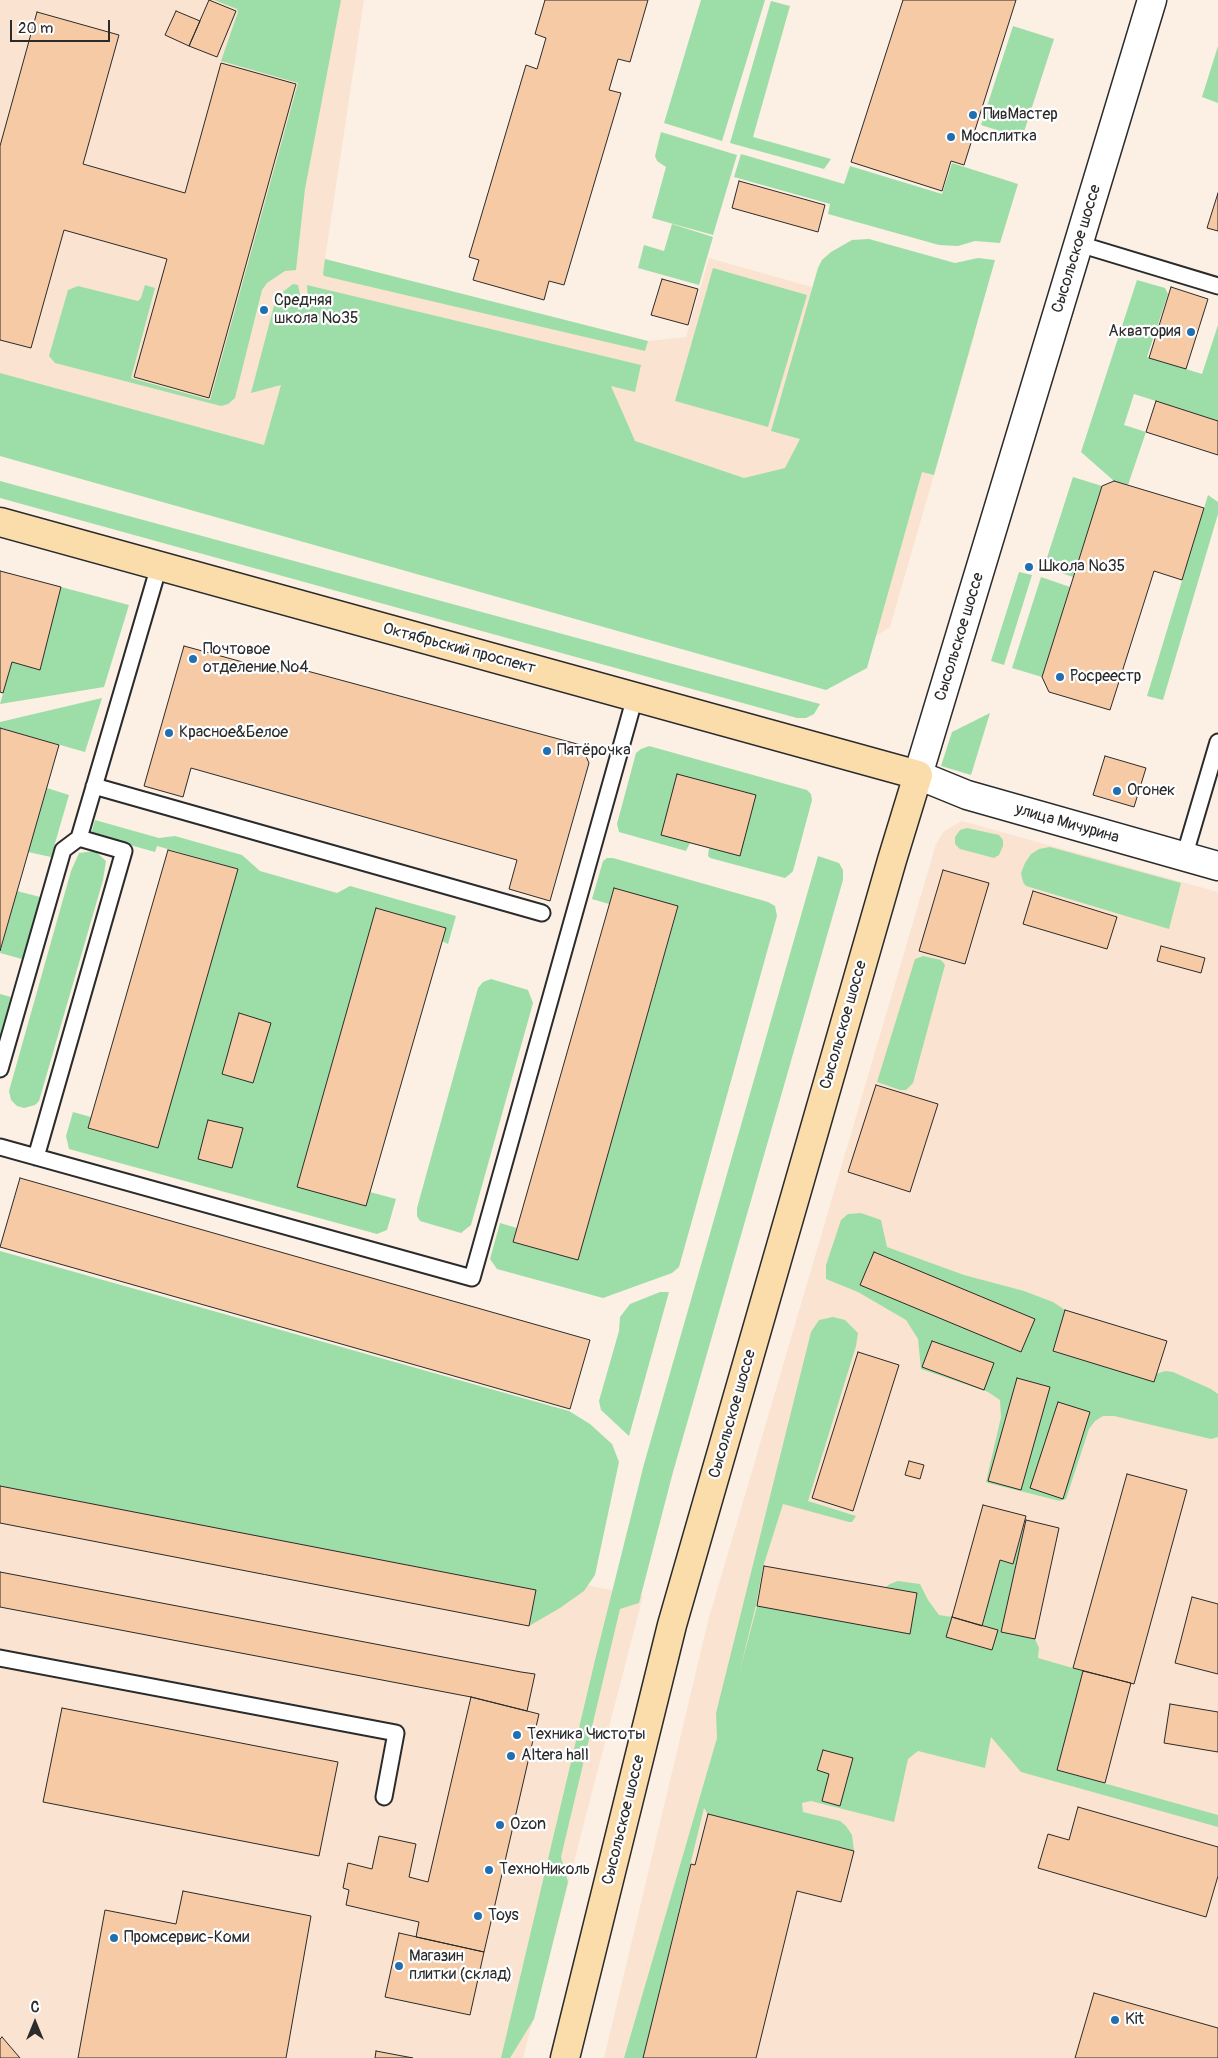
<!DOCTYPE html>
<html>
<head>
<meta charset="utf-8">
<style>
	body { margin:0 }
	#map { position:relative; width:1218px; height:2058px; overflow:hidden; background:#fcefe4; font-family:Pangolin,sans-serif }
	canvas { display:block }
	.north { position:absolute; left:10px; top:1998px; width:50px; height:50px; -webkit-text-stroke:4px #fff; paint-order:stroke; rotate:0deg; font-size:14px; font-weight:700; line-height:20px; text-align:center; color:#2b2b2b }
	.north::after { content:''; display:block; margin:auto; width:18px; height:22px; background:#2b2b2b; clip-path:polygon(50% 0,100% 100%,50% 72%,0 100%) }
	.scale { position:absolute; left:10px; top:20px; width:100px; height:22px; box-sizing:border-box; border:2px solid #2b2b2b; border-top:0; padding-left:6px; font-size:15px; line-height:18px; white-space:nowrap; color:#2b2b2b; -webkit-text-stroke:4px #fff; paint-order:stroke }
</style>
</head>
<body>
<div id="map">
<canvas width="1218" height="2058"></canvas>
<div class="north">С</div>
<div class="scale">20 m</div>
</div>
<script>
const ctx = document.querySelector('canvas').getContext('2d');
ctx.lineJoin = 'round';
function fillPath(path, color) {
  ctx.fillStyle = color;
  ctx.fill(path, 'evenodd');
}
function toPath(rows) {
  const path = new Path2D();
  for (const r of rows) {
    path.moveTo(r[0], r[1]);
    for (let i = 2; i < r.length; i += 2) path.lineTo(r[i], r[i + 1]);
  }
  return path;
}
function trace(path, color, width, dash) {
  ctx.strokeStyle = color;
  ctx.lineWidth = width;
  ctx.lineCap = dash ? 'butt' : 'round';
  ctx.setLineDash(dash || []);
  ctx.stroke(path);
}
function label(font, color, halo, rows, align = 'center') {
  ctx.font = font + ' Pangolin,sans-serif';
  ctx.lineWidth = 4.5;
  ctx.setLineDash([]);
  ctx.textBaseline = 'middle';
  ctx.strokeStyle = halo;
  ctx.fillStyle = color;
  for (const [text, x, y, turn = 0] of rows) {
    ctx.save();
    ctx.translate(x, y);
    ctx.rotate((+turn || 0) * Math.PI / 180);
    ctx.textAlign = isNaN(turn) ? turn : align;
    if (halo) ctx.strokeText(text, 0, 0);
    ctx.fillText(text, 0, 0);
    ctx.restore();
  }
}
fillPath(toPath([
	[0,0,364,0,325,259,648,341,686,337,709,258,975,333,890,627,867,642,0,416],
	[962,821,1218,892,1218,2058,604,2058,708,1621,936,844,944,831],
	[0,1472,643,1596,523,2058,0,2058]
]), '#fae4d1');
fillPath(toPath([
	[214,0,341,0,305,189,296,270,285,271,267,283,262,290,235,398,228,404,221,406,55,363,49,356,68,290,78,286,138,301,141,298,145,285,155,288,131,378,210,400,298,83,221,61,238,12,237,9],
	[701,0,765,0,722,141,664,123],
	[771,1,790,6,753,137,831,159,824,169,730,143],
	[1013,26,1054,39,1022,138,981,125],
	[1218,46,1218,103,1202,97],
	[661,132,737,155,713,235,652,218,666,167,657,161,655,156],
	[741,154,844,184,850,166,942,194,952,163,1018,184,1000,243,975,241,958,246,939,245,828,214,830,204,734,177],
	[672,224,713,237,699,285,638,268,644,245,664,251],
	[869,239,955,263,978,258,995,260,934,475,922,472,867,668,826,690,0,456,0,373,264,445,281,385,251,393,275,302,280,294,293,284,298,285,302,304,304,299,308,300,307,285,641,365,635,392,611,386,635,441,744,478,785,468,800,439,771,431,818,268,822,260,831,252,852,240],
	[325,259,648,341,645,351,324,276,323,274],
	[713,268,807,295,768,427,675,401],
	[1137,280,1165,288,1168,294,1147,357,1202,374,1218,325,1218,421,1134,394,1124,425,1146,432,1128,485,1114,481,1081,452],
	[1073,477,1102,486,1073,577,1044,567],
	[0,481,820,704,814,714,806,718,797,718,0,498],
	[1208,495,1218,502,1218,514,1163,700,1147,696],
	[1019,572,1032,575,1004,665,991,661],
	[1041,577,1070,587,1042,677,1012,668],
	[61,587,129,605,104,687,0,704,12,662,40,670],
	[102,698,85,752,0,728,0,722],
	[990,713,971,775,941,766,952,732],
	[649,746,807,790,811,794,812,800,793,871,790,874,785,878,710,858,708,856,709,848,690,843,686,851,619,832,617,824,636,753,641,749],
	[47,788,69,795,51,857,28,852],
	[95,820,159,838,175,836,242,855,260,871,337,893,350,886,456,916,448,944,376,909,297,1186,366,1206,370,1192,396,1199,387,1230,377,1234,69,1149,66,1136,73,1112,91,1117,89,1129,158,1148,238,869,157,846,155,852,91,834],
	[967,828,999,835,1003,840,1003,846,999,855,994,858,960,849,955,844,955,837,960,830],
	[1050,847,1181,883,1169,929,1026,886,1023,882,1021,873,1025,863,1031,854,1039,849],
	[95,851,106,861,103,880,39,1101,35,1105,24,1108,17,1106,11,1100,9,1091,71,871,79,853],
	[818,856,839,863,843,870,843,880,673,1472,639,1603,620,1609,561,1857,568,1882,534,2019,510,2058,501,2058,596,1656,644,1464],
	[607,858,613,858,768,902,775,906,777,916,679,1267,672,1273,603,1298,497,1269,490,1259,500,1223,517,1228,513,1242,578,1260,678,907,614,888,609,904,592,899,603,861],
	[17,891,40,897,22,959,0,953],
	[923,956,941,960,945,965,913,1083,906,1090,900,1090,877,1082,915,959],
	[491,979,528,990,533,1003,471,1225,461,1233,420,1221,417,1216,417,1208,478,988,483,982],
	[0,994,11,997,0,1036],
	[861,1213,881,1220,887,1247,964,1275,1024,1291,1053,1302,1065,1310,1053,1351,1154,1382,1156,1374,1165,1371,1173,1372,1211,1389,1218,1394,1218,1437,1211,1439,1114,1416,1103,1416,1095,1421,1089,1429,1066,1499,1060,1501,988,1483,986,1482,1001,1417,1000,1400,988,1392,921,1369,918,1339,906,1320,858,1292,826,1279,826,1265,841,1220,848,1214],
	[0,1251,569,1411,590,1424,612,1444,619,1462,595,1575,584,1591,560,1608,529,1626,536,1590,0,1486],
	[660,1292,669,1292,629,1436,601,1410,599,1401,619,1331,620,1317,630,1304],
	[833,1317,845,1320,858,1333,856,1346,808,1501,856,1516,852,1522,849,1522,783,1504,763,1567,756,1605,739,1674,757,1606,910,1634,917,1593,886,1587,890,1584,898,1581,920,1584,928,1600,939,1615,952,1617,946,1637,992,1650,997,1630,982,1626,1000,1560,1013,1564,1026,1520,1001,1632,1035,1639,1039,1648,1038,1658,1083,1671,1057,1770,1218,1815,1218,1827,1021,1772,991,1737,985,1768,918,1751,908,1759,894,1822,811,1801,802,1803,803,1812,840,1821,846,1826,852,1835,854,1851,708,1814,704,1808,643,2058,624,2058,717,1738,716,1713,811,1332,819,1320]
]), '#9ddea8');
const building = toPath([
	[209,0,236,11,217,57,189,46,209,0],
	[545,0,648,0,630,62,618,59,609,90,621,93,564,285,549,281,544,300,473,280,479,260,469,257,526,65,537,69,546,38,535,34,545,0],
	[903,0,1016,0,964,165,951,161,942,191,851,162,903,0],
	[176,11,200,21,189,46,165,35,176,11],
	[37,12,119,35,83,164,185,193,221,63,296,84,209,398,134,377,167,259,64,230,31,348,0,340,0,146,37,12],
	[739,181,825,205,818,232,732,208,739,181],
	[1218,193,1218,231,1207,228,1218,193],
	[662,279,698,289,688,325,651,315,662,279],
	[1171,287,1208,299,1186,369,1149,358,1171,287],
	[1156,401,1218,421,1218,455,1146,432,1156,401],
	[1114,481,1204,508,1182,580,1154,571,1110,710,1049,692,1042,677,1102,486,1114,481],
	[0,571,61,587,40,670,12,662,3,693,0,692,0,571],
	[184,646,283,673,285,665,581,745,589,763,550,901,509,889,517,860,191,768,183,797,144,786,184,646],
	[0,728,59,745,0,951,0,728],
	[1105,756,1146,768,1134,807,1093,795,1105,756],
	[677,774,756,795,740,856,661,835,677,774],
	[168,850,238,869,158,1148,88,1128,168,850],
	[943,870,989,883,965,964,919,951,943,870],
	[614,888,678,906,578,1260,513,1242,614,888],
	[1033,891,1117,917,1107,949,1023,924,1033,891],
	[376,908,446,928,366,1206,297,1187,376,908],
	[1161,946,1205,958,1201,973,1157,961,1161,946],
	[239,1013,271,1023,253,1083,222,1074,239,1013],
	[876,1085,938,1104,910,1192,848,1172,876,1085],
	[208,1120,243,1128,232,1168,198,1159,208,1120],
	[20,1178,590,1340,570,1409,0,1247,20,1178],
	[874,1252,1035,1319,1021,1352,860,1285,874,1252],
	[1065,1310,1167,1341,1154,1382,1053,1351,1065,1310],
	[932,1341,994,1363,984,1390,922,1367,932,1341],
	[858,1352,899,1365,853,1511,812,1498,858,1352],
	[1017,1378,1050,1387,1021,1490,988,1481,1017,1378],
	[1058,1402,1090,1412,1063,1499,1030,1488,1058,1402],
	[909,1461,924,1465,920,1479,905,1475,909,1461],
	[1127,1474,1187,1490,1134,1684,1073,1668,1127,1474],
	[0,1486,536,1590,529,1626,0,1523,0,1486],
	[983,1505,1026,1516,1013,1564,1000,1560,982,1626,952,1617,983,1505],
	[1026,1520,1059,1528,1035,1639,1001,1632,1026,1520],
	[764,1566,917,1593,910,1634,757,1606,764,1566],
	[0,1572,521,1672,535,1674,527,1711,471,1697,0,1607,0,1572],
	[1192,1597,1218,1604,1218,1674,1175,1663,1192,1597],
	[952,1617,998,1630,992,1650,946,1637,952,1617],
	[1083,1671,1131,1683,1105,1783,1057,1770,1083,1671],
	[471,1697,539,1714,484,1952,416,1937,419,1922,346,1905,349,1890,343,1888,348,1863,372,1869,379,1836,416,1844,409,1877,428,1882,471,1697],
	[1170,1704,1218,1712,1218,1752,1164,1743,1170,1704],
	[62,1708,338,1762,319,1856,43,1802,62,1708],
	[823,1750,853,1758,840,1806,822,1801,829,1774,817,1770,823,1750],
	[1078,1807,1218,1847,1218,1876,1206,1917,1038,1868,1048,1834,1069,1840,1078,1807],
	[708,1814,854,1851,841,1902,797,1891,756,2058,643,2058,691,1864,695,1865,708,1814],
	[183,1891,311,1916,286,2058,78,2058,105,1910,176,1924,183,1891],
	[399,1933,484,1952,470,2015,385,1997,399,1933],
	[1094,1993,1218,2028,1218,2058,1075,2058,1094,1993],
	[2,2037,20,2058,0,2058,0,2039,2,2037],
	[376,2051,413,2058,375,2058,376,2051]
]);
fillPath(building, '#f6caa5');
trace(building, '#2b2b2b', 1);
const service = toPath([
	[1079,244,1218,286],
	[94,786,542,913],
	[1184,857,1218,742],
	[0,1069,63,850,79,838,159,566],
	[0,1147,472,1278,635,697],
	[36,1157,124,851,79,838],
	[0,1658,396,1733,384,1797]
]);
const minor = toPath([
	[918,775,967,795,1218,866]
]);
const secondary = toPath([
	[918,775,1152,0]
]);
const primary = toPath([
	[0,522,918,775,892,860,672,1625,565,2058]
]);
trace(service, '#2b2b2b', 19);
trace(minor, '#2b2b2b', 31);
trace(secondary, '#2b2b2b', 31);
trace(primary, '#2b2b2b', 31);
trace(service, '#fff', 15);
trace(minor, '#fff', 28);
trace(secondary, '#fff', 28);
trace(primary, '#faddab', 28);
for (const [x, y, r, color] of [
	[973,115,5,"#1f6fb2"],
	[951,137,5,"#1f6fb2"],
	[264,310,5,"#1f6fb2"],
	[1191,332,5,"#1f6fb2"],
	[1029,567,5,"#1f6fb2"],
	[193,659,5,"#1f6fb2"],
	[1060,677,5,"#1f6fb2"],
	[169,733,5,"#1f6fb2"],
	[547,751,5,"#1f6fb2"],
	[1117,791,5,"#1f6fb2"],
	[517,1735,5,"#1f6fb2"],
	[511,1756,5,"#1f6fb2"],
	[500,1825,5,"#1f6fb2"],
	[489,1870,5,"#1f6fb2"],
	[478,1916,5,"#1f6fb2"],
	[114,1938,5,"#1f6fb2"],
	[399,1966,5,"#1f6fb2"],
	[1115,2020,5,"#1f6fb2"]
]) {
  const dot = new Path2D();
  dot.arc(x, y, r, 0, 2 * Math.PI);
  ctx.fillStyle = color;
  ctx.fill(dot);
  trace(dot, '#fff', 2);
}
label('16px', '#2b2b2b', '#fff', [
	["ПивМастер",983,115],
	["Мосплитка",961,137],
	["Средняя",274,301],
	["школа №35",274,319],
	["Акватория",1181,332,"right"],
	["Школа №35",1039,567],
	["Почтовое",203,650],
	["отделение №4",203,668],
	["Росреестр",1070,677],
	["Красное&Белое",179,733],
	["Пятёрочка",557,751],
	["Огонек",1127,791],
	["Техника Чистоты",527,1735],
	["Altera hall",521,1756],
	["Ozon",510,1825],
	["ТехноНиколь",499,1870],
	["Toys",488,1916],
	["Промсервис-Коми",124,1938],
	["Магазин",409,1957],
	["плитки (склад)",409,1975],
	["Kit",1125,2020]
], 'left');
label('16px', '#2b2b2b', '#fff', [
	["Сысольское шоссе",1077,249,-73],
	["Сысольское шоссе",960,637,-73],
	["Октябрьский проспект",459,649,15],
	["улица Мичурина",1067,824,16],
	["Сысольское шоссе",844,1025,-74],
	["Сысольское шоссе",733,1414,-74],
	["Сысольское шоссе",624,1820,-76]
]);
</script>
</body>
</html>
